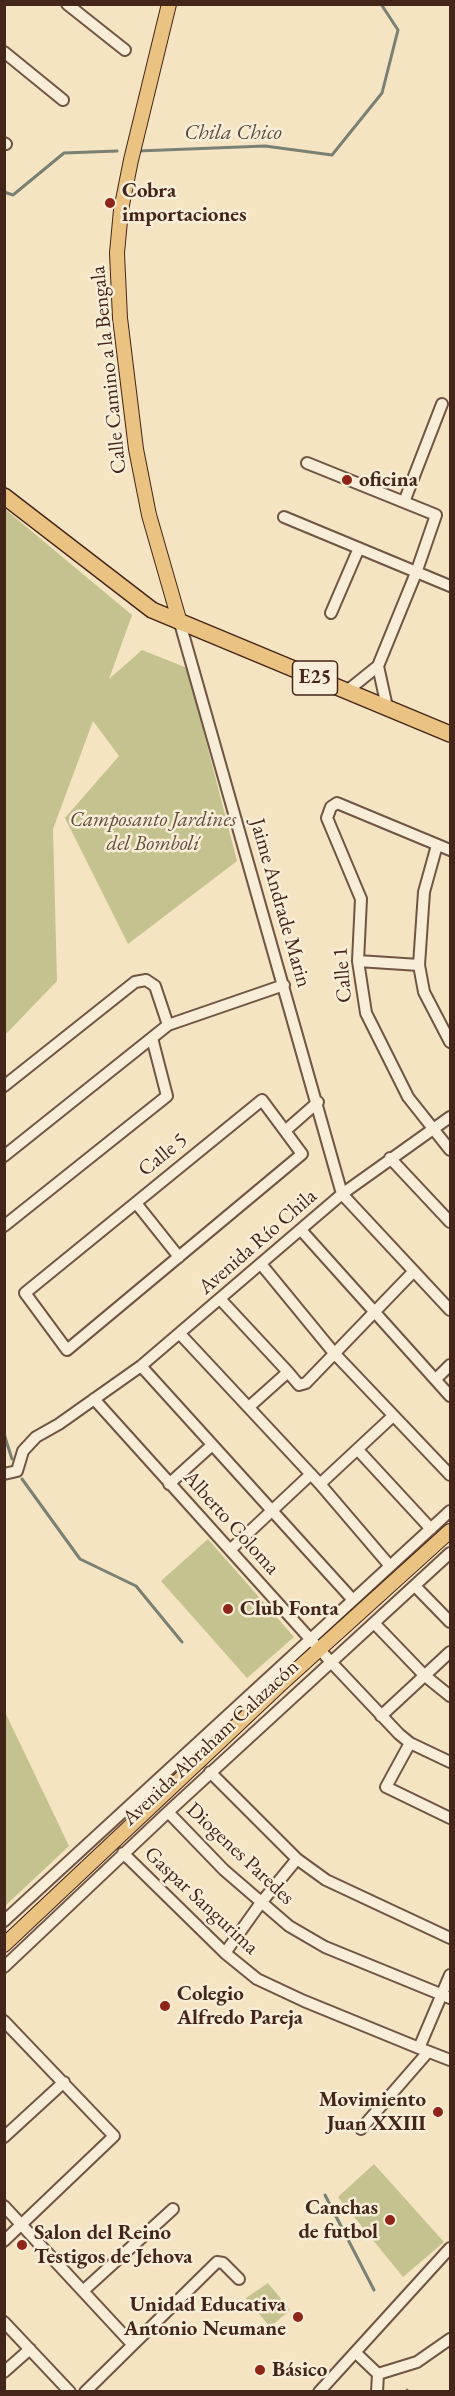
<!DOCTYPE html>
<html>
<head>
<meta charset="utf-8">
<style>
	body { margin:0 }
	#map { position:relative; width:455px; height:2396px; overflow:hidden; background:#f5e4c2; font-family:"EB Garamond",serif }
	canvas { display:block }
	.frame { position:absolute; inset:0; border:6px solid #44251a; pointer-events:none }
</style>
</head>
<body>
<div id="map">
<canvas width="455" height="2396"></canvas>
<div class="frame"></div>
</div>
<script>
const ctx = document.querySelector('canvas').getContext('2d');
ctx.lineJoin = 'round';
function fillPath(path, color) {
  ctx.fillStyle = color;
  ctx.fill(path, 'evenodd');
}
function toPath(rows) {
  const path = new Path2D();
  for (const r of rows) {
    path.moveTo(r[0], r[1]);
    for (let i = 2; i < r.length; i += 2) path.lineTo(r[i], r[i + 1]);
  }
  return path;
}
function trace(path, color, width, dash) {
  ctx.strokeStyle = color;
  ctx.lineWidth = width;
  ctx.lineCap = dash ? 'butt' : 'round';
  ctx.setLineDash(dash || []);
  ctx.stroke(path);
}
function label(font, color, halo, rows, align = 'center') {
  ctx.font = font + ' "EB Garamond",serif';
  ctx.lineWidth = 5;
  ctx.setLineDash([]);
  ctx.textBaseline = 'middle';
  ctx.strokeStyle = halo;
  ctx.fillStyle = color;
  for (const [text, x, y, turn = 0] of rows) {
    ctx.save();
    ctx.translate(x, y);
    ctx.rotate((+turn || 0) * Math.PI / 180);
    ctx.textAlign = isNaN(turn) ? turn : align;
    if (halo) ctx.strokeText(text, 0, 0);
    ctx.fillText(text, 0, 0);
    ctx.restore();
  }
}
fillPath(toPath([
	[5,509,132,615,109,679,142,650,187,668,237,861,128,944,65,818,119,756,93,721,53,829,57,981,5,1035],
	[208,1539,294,1637,247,1678,161,1581],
	[5,1712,69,1846,5,1906],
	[374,2164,444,2242,403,2277,338,2197],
	[268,2283,290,2310,270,2327,246,2298]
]), '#c4c28e');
trace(toPath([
	[138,151,265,146,332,155,382,93,398,30,381,4],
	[4,192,13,195,64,153,117,151],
	[4,1434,12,1459],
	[22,1479,80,1559,136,1586,182,1642],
	[325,2195,374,2290],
	[407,2390,407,2392]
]), '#798175', 3);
const minor = toPath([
	[67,4,125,50],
	[4,52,63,100],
	[4,143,6,144],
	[307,463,436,515,416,573,378,666,387,707],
	[404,502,442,404],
	[284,517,450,586],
	[331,613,359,548],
	[180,623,342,1194],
	[347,691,378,666],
	[437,845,424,892,419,965,424,992,450,1042],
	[450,850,337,803,331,807,327,818,361,899,358,961,366,1013,408,1097,450,1150],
	[358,961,419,965],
	[4,1086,135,982,146,980,155,986,168,1025],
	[285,1131,302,1154,67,1350,25,1293,262,1100,285,1131,318,1102],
	[4,1156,168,1025,284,985],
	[390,1158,450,1222],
	[342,1194,450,1310],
	[136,1203,179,1257],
	[4,1226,167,1096,152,1038],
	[301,1230,450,1396],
	[261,1264,334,1353,450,1475],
	[221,1300,288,1372],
	[181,1335,320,1484,390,1566],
	[141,1366,353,1600],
	[436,1379,450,1365],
	[94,1399,330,1661,399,1734,410,1743,450,1762],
	[250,1406,288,1372,299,1385,306,1383,414,1271],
	[358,1450,431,1529],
	[4,1474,17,1471,23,1451,36,1437,59,1424,141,1366,342,1194,450,1117],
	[169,1484,211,1446],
	[320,1484,393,1416],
	[230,1550,311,1474],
	[415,1586,450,1622],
	[374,1623,424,1675,450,1696],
	[381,1716,450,1652],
	[410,1743,386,1787,450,1818],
	[210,1772,297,1859,326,1880,450,1938],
	[168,1812,224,1870,289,1926,325,1947,450,1998],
	[123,1853,225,1953,257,1979,304,2001,419,2048],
	[4,1921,450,1511],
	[225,1953,260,1904,297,1859],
	[4,1967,168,1812,450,1553],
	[450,1975,419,2048,450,2060],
	[4,2021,114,2136,4,2241],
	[361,2129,428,2052],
	[4,2137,64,2082],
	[4,2206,132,2344],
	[83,2291,173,2209],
	[4,2322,70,2392],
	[356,2353,378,2374,417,2362,450,2339],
	[4,2372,30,2349],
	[85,2392,217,2262,223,2263,239,2279],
	[319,2392,450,2248],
	[377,2392,378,2374]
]);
const major = toPath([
	[169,4,131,160,121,210,117,253,120,318,136,449,149,515,180,623],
	[4,1945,281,1684,450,1531]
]);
const highway = toPath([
	[4,496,152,610,450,734]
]);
trace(minor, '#705544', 14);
trace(major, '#44251a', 16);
trace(highway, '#44251a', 18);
trace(minor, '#f8edd7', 10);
trace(major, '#eac281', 14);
trace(highway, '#eac281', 15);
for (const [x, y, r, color] of [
	[110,203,6,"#8f2418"],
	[347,480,6,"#8f2418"],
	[228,1609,6,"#8f2418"],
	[165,2006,6,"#8f2418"],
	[438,2112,6,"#8f2418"],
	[390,2220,6,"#8f2418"],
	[22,2245,6,"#8f2418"],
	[298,2317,6,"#8f2418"],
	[260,2370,6,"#8f2418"]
]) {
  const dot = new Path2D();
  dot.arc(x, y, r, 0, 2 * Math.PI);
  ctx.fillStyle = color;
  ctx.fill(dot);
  trace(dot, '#f8edd7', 2);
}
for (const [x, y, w] of [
	[315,678,45]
]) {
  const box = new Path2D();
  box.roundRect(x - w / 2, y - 17, w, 34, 4.5);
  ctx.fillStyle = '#f8edd7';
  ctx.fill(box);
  trace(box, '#44251a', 1.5);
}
label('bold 20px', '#44251a', null, [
	["E25",315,678]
]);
label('bold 21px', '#44251a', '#f8edd7', [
	["Cobra",122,191],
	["importaciones",122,215],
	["oficina",359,480],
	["Club Fonta",240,1609],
	["Colegio",177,1994],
	["Alfredo Pareja",177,2018],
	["Movimiento",426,2100,"right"],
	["Juan XXIII",426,2124,"right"],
	["Canchas",378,2208,"right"],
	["de futbol",378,2232,"right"],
	["Salon del Reino",34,2233],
	["Testigos de Jehova",34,2257],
	["Unidad Educativa",286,2305,"right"],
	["Antonio Neumane",286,2329,"right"],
	["Básico",272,2370]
], 'left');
label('21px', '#44251a', '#f8edd7', [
	["Calle Camino a la Bengala",109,370,-96],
	["Jaime Andrade Marin",280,903,74],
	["Calle 1",343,975,-95],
	["Calle 5",163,1155,-39],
	["Avenida Río Chila",258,1242,-41],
	["Alberto Coloma",231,1523,48],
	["Avenida Abraham Calazacón",211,1743,-43],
	["Diogenes Paredes",240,1854,43],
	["Gaspar Sangurima",201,1901,43]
]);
label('italic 21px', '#644c37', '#f8edd7', [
	["Camposanto Jardines",153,820],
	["del Bombolí",153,844]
]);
label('italic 22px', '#5a4c40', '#f8edd7', [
	["Chila Chico",233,133]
]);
</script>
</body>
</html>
